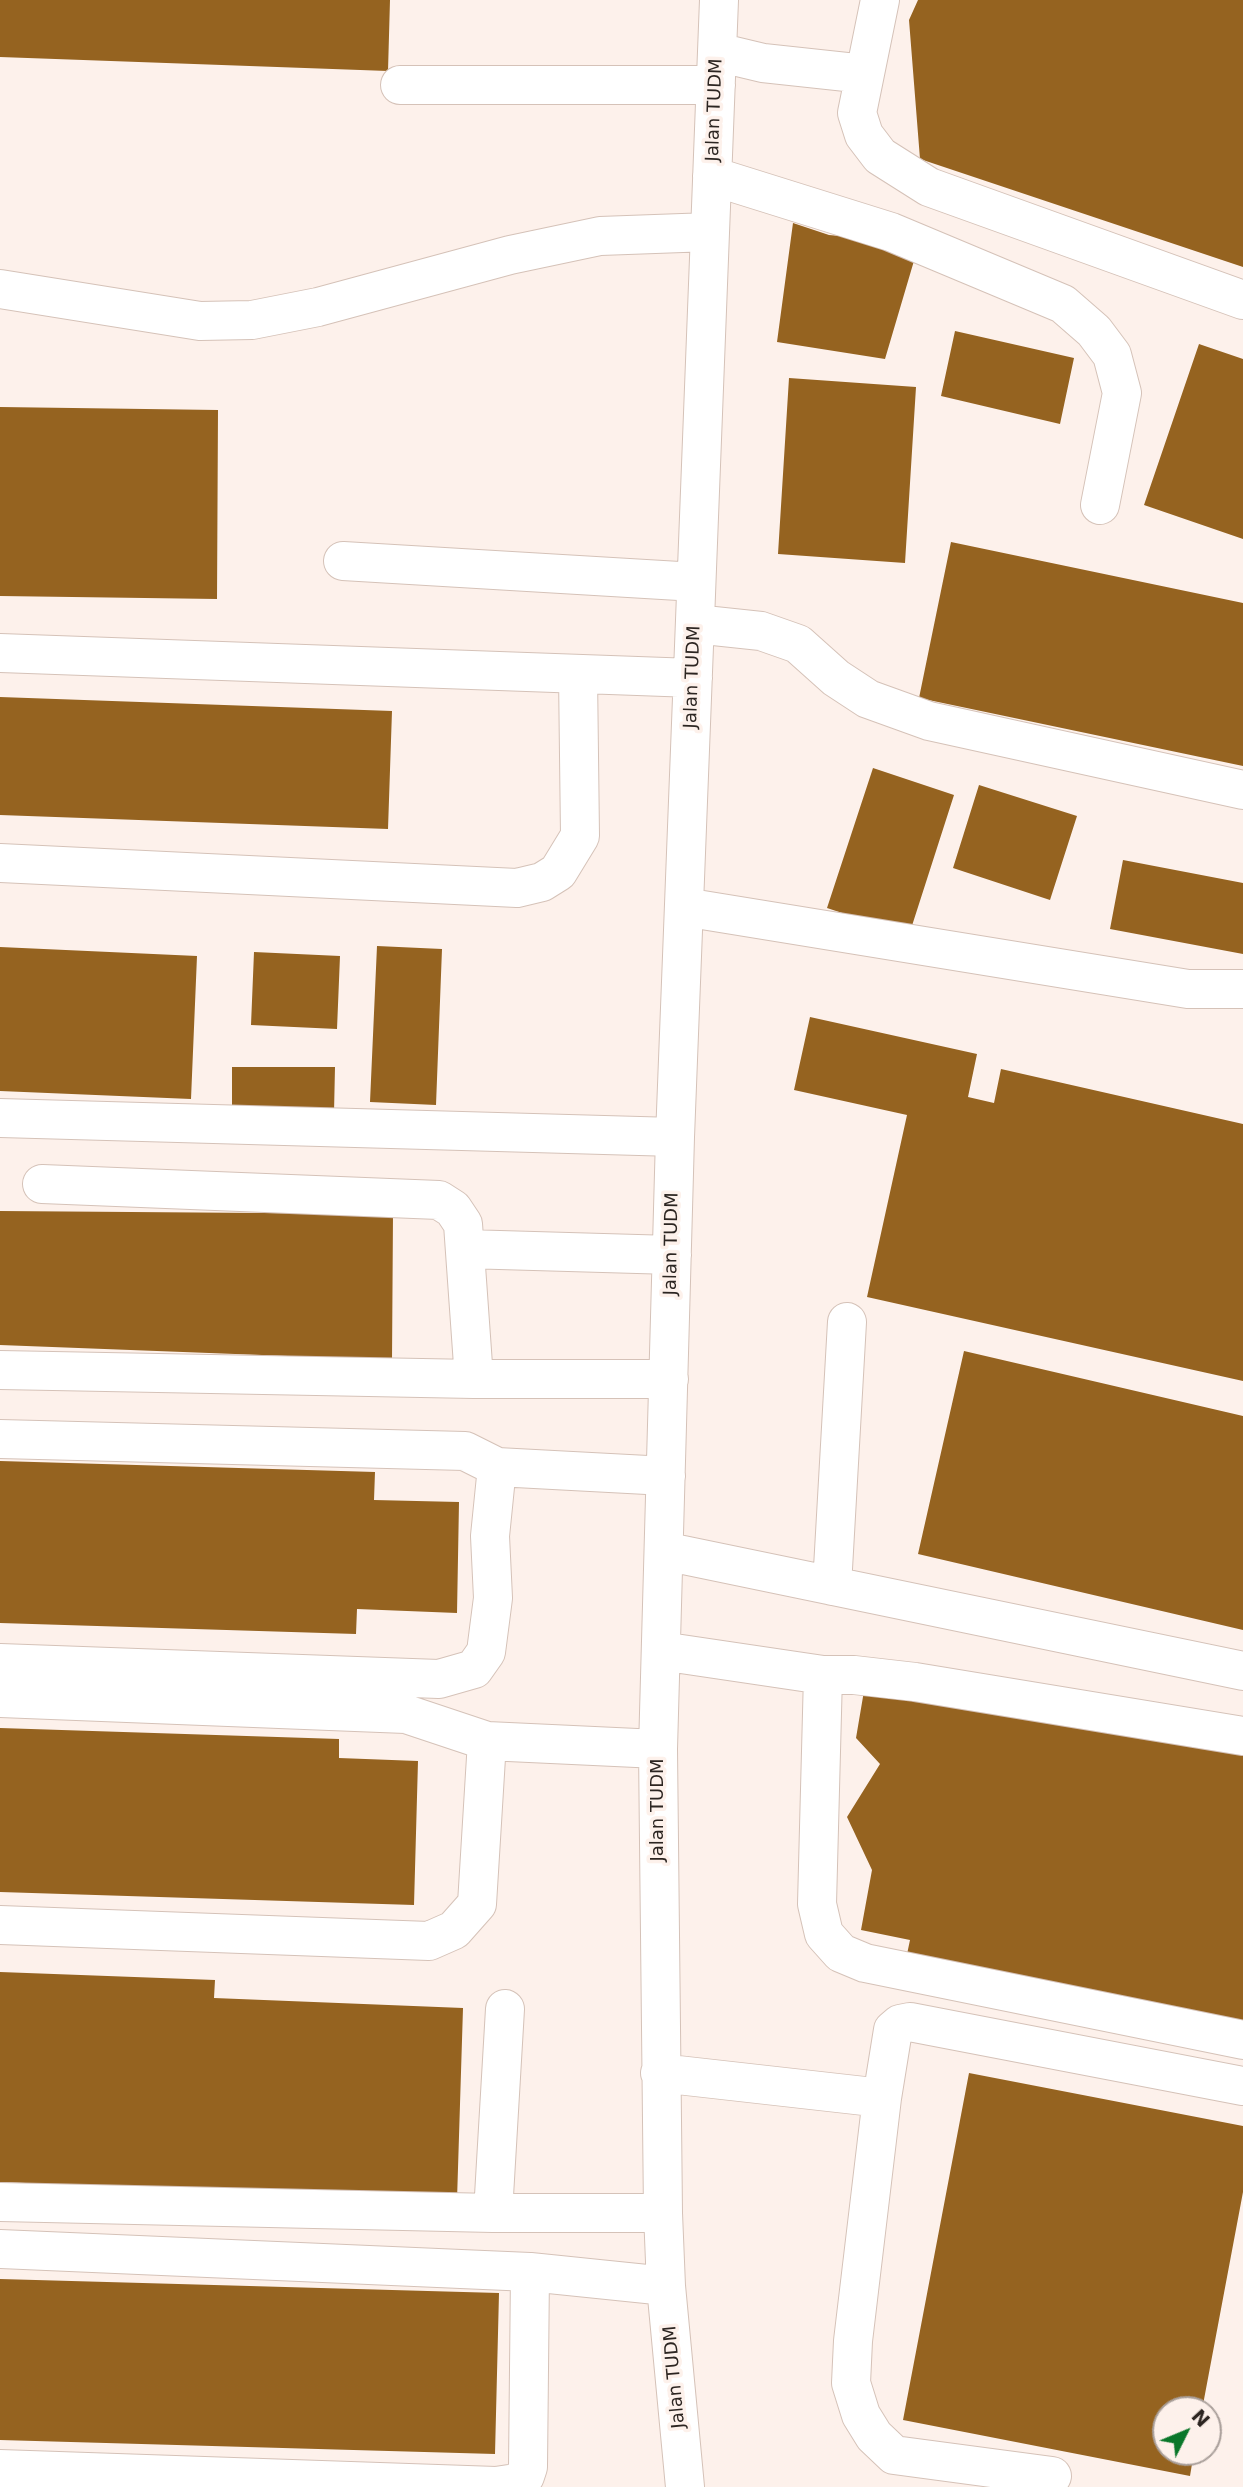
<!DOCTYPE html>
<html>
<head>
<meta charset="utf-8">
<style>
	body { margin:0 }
	#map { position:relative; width:1243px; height:2487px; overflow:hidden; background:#fdf1eb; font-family:"DejaVu Sans",sans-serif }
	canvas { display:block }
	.north { position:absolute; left:1152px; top:2396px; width:70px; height:70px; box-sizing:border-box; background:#fdf1eb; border:2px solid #a99f9a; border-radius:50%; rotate:47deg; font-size:19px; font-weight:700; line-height:28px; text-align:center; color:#2c2521 }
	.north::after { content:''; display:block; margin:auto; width:24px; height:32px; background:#0a772a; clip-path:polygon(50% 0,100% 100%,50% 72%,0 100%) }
</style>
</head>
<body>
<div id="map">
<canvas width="1243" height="2487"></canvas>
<div class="north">N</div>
</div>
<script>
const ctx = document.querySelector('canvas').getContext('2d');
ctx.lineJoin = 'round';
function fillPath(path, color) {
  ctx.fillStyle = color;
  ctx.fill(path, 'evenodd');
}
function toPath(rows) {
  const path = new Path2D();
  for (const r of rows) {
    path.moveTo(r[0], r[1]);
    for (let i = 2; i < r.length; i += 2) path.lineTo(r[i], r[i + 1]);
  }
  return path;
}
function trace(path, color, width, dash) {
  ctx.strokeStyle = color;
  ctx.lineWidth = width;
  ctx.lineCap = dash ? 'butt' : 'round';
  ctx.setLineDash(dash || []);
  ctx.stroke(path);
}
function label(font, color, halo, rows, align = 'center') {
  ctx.font = font + ' "DejaVu Sans",sans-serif';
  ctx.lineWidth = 7;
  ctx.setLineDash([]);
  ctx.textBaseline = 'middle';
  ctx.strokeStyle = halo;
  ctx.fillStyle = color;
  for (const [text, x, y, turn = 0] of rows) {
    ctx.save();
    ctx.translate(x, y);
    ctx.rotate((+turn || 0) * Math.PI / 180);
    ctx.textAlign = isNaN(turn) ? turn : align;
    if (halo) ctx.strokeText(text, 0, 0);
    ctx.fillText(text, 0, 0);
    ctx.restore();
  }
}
fillPath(toPath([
	[0,0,390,0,388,71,0,57],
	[918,0,1243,0,1243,267,920,159,909,20],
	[793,223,829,235,882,240,916,254,885,359,777,342],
	[955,331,1074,358,1060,424,941,396],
	[1199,344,1243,359,1243,539,1144,505],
	[789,378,916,387,905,563,778,554],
	[0,407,218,410,217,599,0,596],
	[951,542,1243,603,1243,766,919,698],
	[0,697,392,711,388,829,0,815],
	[873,768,954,795,909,935,827,908],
	[979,785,1077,816,1050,900,953,868],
	[1123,860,1243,883,1243,954,1110,929],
	[377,946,442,949,436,1105,370,1102],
	[0,947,197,956,191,1099,0,1091],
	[254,952,340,956,337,1029,251,1025],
	[810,1017,977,1054,968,1097,994,1103,1001,1069,1243,1124,1243,1381,867,1297,907,1115,794,1090],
	[232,1067,335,1067,334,1113,232,1113],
	[0,1211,393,1214,392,1360,0,1345],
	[964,1351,1243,1416,1243,1630,918,1554],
	[0,1461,375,1472,374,1500,459,1502,457,1613,357,1609,356,1634,0,1623],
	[865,1685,1243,1744,1243,2023,906,1959,910,1940,861,1930,872,1870,847,1817,880,1764,856,1738],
	[0,1728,339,1739,339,1758,418,1761,414,1905,0,1892],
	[0,1972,215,1980,214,1998,463,2008,457,2200,0,2182],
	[969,2073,1243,2126,1243,2192,1202,2410,1166,2410,1166,2452,1194,2452,1190,2476,903,2420],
	[0,2279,499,2293,495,2454,0,2440]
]), '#956320');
const minor = toPath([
	[880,0,857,113,864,135,880,156,929,187,1243,300],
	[717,52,763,63,865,74],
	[400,85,716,85],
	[712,176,891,232,1063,304,1094,331,1112,355,1122,393,1100,505],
	[0,289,200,321,252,320,318,307,510,255,600,236,710,232],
	[343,561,696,582],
	[695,624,761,631,798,644,836,678,868,699,929,721,1243,790],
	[0,653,693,678],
	[0,863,517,888,542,882,558,872,580,836,578,674],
	[684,907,1188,989,1243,989],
	[0,1118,675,1137],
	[42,1184,439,1200,453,1209,463,1224,474,1379],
	[465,1249,672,1255],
	[0,1370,474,1379,669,1379],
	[0,1439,465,1451,497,1467],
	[664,1551,1243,1671],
	[832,1586,847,1322],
	[661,1651,823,1675],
	[0,1663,439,1679,474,1669,486,1652,493,1598,490,1536,497,1467,666,1476],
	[0,1698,406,1714,487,1741,477,1904,454,1930,429,1941,0,1925],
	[1243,1736,915,1682,854,1675,823,1675,817,1904,824,1934,841,1953,865,1963,1243,2040],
	[487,1741,658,1749],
	[660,2073,882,2098],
	[0,2202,493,2213,663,2213],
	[493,2213,505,2009],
	[0,2249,530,2272,528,2467,525,2476,516,2483,496,2486,0,2469],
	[530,2272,666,2286],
	[1052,2476,894,2455,874,2436,861,2415,851,2383,853,2341,882,2098,893,2030,900,2024,910,2022,1243,2086],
	[685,2487,666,2286,663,2213,658,1749,675,1137,719,0]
]);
trace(minor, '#d5c2b8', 40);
trace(minor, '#fff', 38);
label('18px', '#2c2521', '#fdf1eb', [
	["Jalan TUDM",715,110,-88],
	["Jalan TUDM",693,677,-88],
	["Jalan TUDM",672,1244,-89],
	["Jalan TUDM",658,1810,-90],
	["Jalan TUDM",675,2377,-95]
]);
</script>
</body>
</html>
